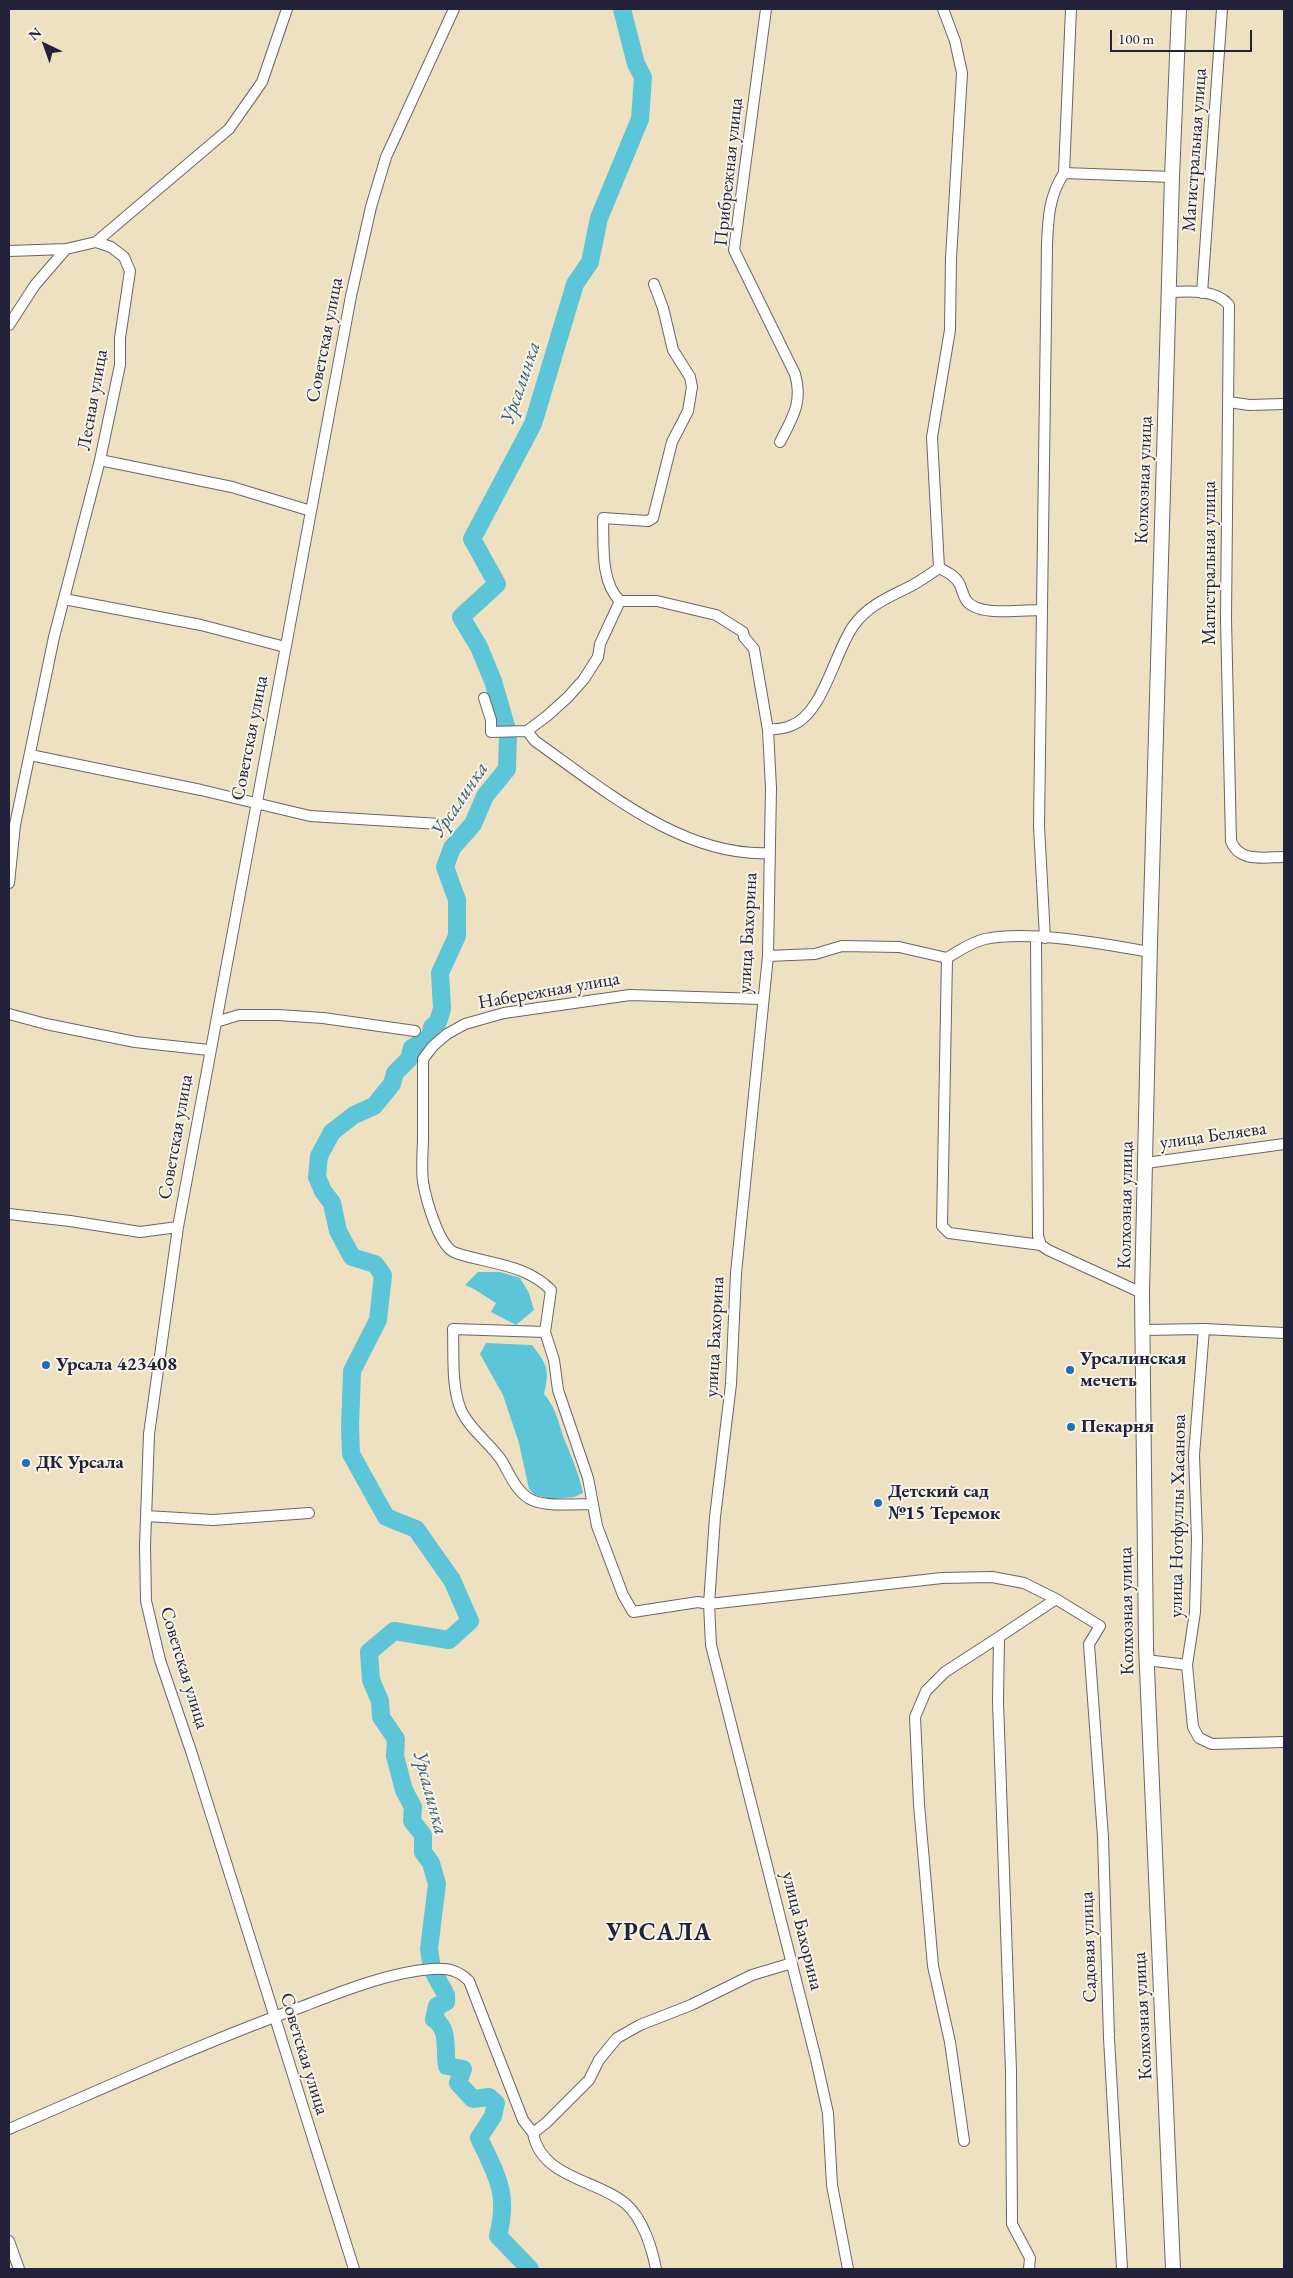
<!DOCTYPE html>
<meta charset="utf-8">
<style>
body{margin:0}
#map{position:relative;width:1293px;height:2278px;overflow:hidden;background:#eee1c2;font-family:"EB Garamond",serif}
canvas{display:block}
.frame{position:absolute;inset:0;border:10px solid #22223b;pointer-events:none}
.north{position:absolute;left:20px;top:20px;width:50px;height:50px;-webkit-text-stroke:4px #f7f3e8;paint-order:stroke;rotate:318deg;font-size:14px;font-weight:700;line-height:20px;text-align:center;color:#22223b}
.north::after{content:'';display:block;margin:auto;width:18px;height:22px;background:#22223b;clip-path:polygon(50% 0,100% 100%,50% 72%,0 100%)}
.scale{position:absolute;left:1110px;top:30px;width:142px;height:22px;box-sizing:border-box;border:2px solid #22223b;border-top:0;padding-left:6px;font-size:15px;line-height:18px;white-space:nowrap;color:#22223b;-webkit-text-stroke:4px #f7f3e8;paint-order:stroke}
</style>
<div id="map">
<canvas width="1293" height="2278"></canvas>
<div class="frame"></div>
<div class="north">N</div>
<div class="scale">100 m</div>
</div>
<script>
const ctx = document.querySelector('canvas').getContext('2d');
ctx.lineJoin = 'round';
function fillPath(path, color) {
  ctx.fillStyle = color;
  ctx.fill(path, 'evenodd');
}
function trace(path, color, width, dash) {
  ctx.strokeStyle = color;
  ctx.lineWidth = width;
  ctx.lineCap = dash ? 'butt' : 'round';
  ctx.setLineDash(dash || []);
  ctx.stroke(path);
}
function write(font, color, halo, rows, align = 'center') {
  ctx.font = font + ' "EB Garamond",serif';
  ctx.lineWidth = 4;
  ctx.setLineDash([]);
  ctx.textBaseline = 'middle';
  ctx.strokeStyle = halo;
  ctx.fillStyle = color;
  for (const [text, x, y, turn = 0] of rows) {
    ctx.save();
    ctx.translate(x, y);
    ctx.rotate((+turn || 0) * Math.PI / 180);
    ctx.textAlign = isNaN(turn) ? turn : align;
    if (halo) ctx.strokeText(text, 0, 0);
    ctx.fillText(text, 0, 0);
    ctx.restore();
  }
}
fillPath(new Path2D(`
 M478,1272H500L520,1278L529,1293L534,1310L516,1325L491,1312L496,1303L474,1289L465,1285Z
 M486,1343L532,1345C547,1364 550,1370 544,1394C557,1409 558,1423 565,1441C572,1458 579,1474 583,1493L574,1497L553,1499L535,1495L529,1489L519,1443L503,1395L480,1354Z`), '#5cc5d8');
trace(new Path2D(`
 M530,2269L498,2236C509,2193 497,2176 479,2138L493,2116L496,2103L489,2097L473,2099L458,2083L463,2069L447,2066C444,2050 450,2029 434,2019L437,2006L446,2002V1995L432,1969L429,1949L437,1884L431,1863L423,1852V1835L412,1821L413,1807L404,1790L395,1756L396,1739L381,1717L380,1701L371,1680L369,1652L394,1631L449,1640L470,1621L452,1580L416,1529L386,1517L351,1454L350,1427L352,1371L378,1320L383,1275L375,1264L352,1257L338,1231L332,1203L323,1191L317,1177L319,1156L332,1132L354,1115L374,1106L392,1084L395,1073L409,1059L412,1048L430,1037L432,1027L438,1022L442,1009L440,973L457,936V900L445,867L452,848L473,824L485,796L507,769L508,733L493,681L479,647L461,617L497,584L472,539L533,424L575,284L590,262L599,218L640,119L643,77L636,64L622,9`), '#5cc5d8', 18);
const minor = new Path2D(`
 M766,9L734,250L795,374C803,402 793,417 780,442
 M1064,173L1172,177
 M9,251L66,249L96,242
 M1169,292C1188,291 1216,289 1229,305L1226,619L1231,841C1239,863 1265,857 1284,857
 M1202,293L1222,9
 M9,325L35,285L66,249
 M1229,402L1249,405L1284,404
 M100,460L232,487L311,511
 M939,568C947,572 956,576 960,585C962,590 963,595 966,600C977,617 1021,610 1041,610
 M64,599L201,625L285,647
 M620,601C600,582 604,544 603,518L648,521L653,518L672,442L688,411L692,387L690,377L673,350L663,308L654,284
 M484,698L491,720V732L527,731L547,716L568,697L584,679L598,657L600,644L620,601H657L716,615L743,632L744,637L754,649L768,730L771,788L768,956L736,1273L731,1384L715,1517L709,1604L698,1602L633,1612L623,1595L597,1526L588,1478L558,1390L554,1360L545,1332L551,1290C526,1264 489,1264 456,1253C439,1248 426,1199 423,1182C421,1167 423,1151 423,1136C423,1111 423,1085 423,1059L433,1046L447,1034L465,1024L504,1013L630,995L762,999
 M768,730C775,729 783,729 790,726C823,716 835,650 854,625C868,606 887,598 907,588C918,583 929,575 939,568L932,437L950,330L951,258L962,73L955,41L943,9
 M527,731L535,741C603,789 682,857 769,853
 M30,755L201,790L310,816L440,824
 M9,883L15,825L54,637L100,460L120,365V338L130,271L124,257L111,247L96,242L229,129L262,82L287,9
 M1036,938L1038,1236L1041,1245
 M1045,938L1039,826L1047,245C1048,218 1049,196 1064,173L1071,9
 M768,956L815,954L842,946L899,947L947,958C959,951 971,942 985,939C1031,930 1103,944 1150,952
 M947,958L942,1226L949,1233L1041,1245L1048,1250L1142,1293
 M9,1014L46,1024L135,1042L209,1050
 M216,1022L239,1015H278L323,1018L415,1031
 M1146,1163L1284,1144
 M9,1214L70,1221L140,1232L178,1227
 M1204,1329L1284,1333
 M1143,1330L1204,1329L1194,1455L1197,1539L1195,1612L1187,1665L1146,1660
 M545,1332L453,1329C454,1355 451,1386 461,1410C470,1430 490,1443 502,1461C510,1475 517,1493 532,1500C546,1507 577,1504 593,1504
 M146,1516L213,1520L309,1513
 M1187,1665L1193,1727L1199,1738L1212,1744L1284,1742
 M9,2129C107,2087 204,2042 304,2006C343,1991 390,1972 432,1969C448,1968 458,1970 469,1981L523,2120L533,2133L546,2123L589,2080L599,2060L617,2038L640,2025L691,2005L752,1975L792,1963
 M533,2133C541,2178 596,2179 626,2204C643,2219 652,2248 656,2269
 M964,2141L950,2042L933,1966L919,1804L915,1717L926,1691L945,1672L999,1637
 M9,2241L19,2269
 M354,2269L192,1754L160,1660L146,1601L145,1546L149,1434L178,1227L351,296L371,207L386,157L454,9
 M848,2269L832,2185L828,2113L816,2059L711,1645L709,1604L942,1578L992,1577L1024,1583L1056,1599
 M1029,2269L1030,2258L1012,2224L1011,2071L998,1702L999,1637L1056,1599L1100,1626L1089,1644L1103,1837L1109,2038L1122,2269`);
const major = new Path2D(`
 M1173,2269L1146,1646L1142,1293L1150,942L1172,177L1179,9`);
trace(minor, '#69656a', 12);
trace(major, '#69656a', 16);
trace(minor, '#fff', 10);
trace(major, '#fff', 14);
for (const [x, y, r, color] of [
 [46,1365,5,"#1f6fb2"],
 [1070,1370,5,"#1f6fb2"],
 [1071,1427,5,"#1f6fb2"],
 [26,1463,5,"#1f6fb2"],
 [878,1503,5,"#1f6fb2"]
]) {
  const dot = new Path2D();
  dot.arc(x, y, r, 0, 2 * Math.PI);
  ctx.fillStyle = color;
  ctx.fill(dot);
  trace(dot, '#f7f3e8', 2);
}
write('19px', '#22223b', '#f7f3e8', [
 ["Магистральная улица",1195,150,-86],
 ["Прибрежная улица",729,172,-84],
 ["Советская улица",325,340,-79],
 ["Лесная улица",93,400,-80],
 ["Колхозная улица",1144,480,-88],
 ["Магистральная улица",1210,563,-90],
 ["Советская улица",250,738,-79],
 ["улица Бахорина",748,933,-87],
 ["Набережная улица",549,991,-10],
 ["улица Беляева",1213,1136,-8],
 ["Советская улица",176,1137,-80],
 ["Колхозная улица",1126,1205,-89],
 ["улица Бахорина",715,1337,-87],
 ["улица Нотфуллы Хасанова",1178,1516,-89],
 ["Колхозная улица",1127,1611,-91],
 ["Советская улица",184,1668,73],
 ["улица Бахорина",802,1931,76],
 ["Садовая улица",1089,1947,-92],
 ["Колхозная улица",1143,2016,-93],
 ["Советская улица",304,2054,73]
]);
write('bold 19px', '#22223b', '#f7f3e8', [
 ["Урсалинская",1080,1359],
 ["мечеть",1080,1381],
 ["Урсала 423408",56,1365],
 ["Пекарня",1081,1427],
 ["ДК Урсала",36,1463],
 ["Детский сад",888,1492],
 ["№15 Теремок",888,1514]
], 'left');
write('italic 20px', '#365b72', '#f7f3e8', [
 ["Урсалинка",521,383,-71],
 ["Урсалинка",460,800,-56],
 ["Урсалинка",430,1793,75]
]);
ctx.letterSpacing = '1px';
write('bold 24px', '#22223b', '#f7f3e8', [
 ["УРСАЛА",659,1933]
]);
ctx.letterSpacing = '0px';
</script>
